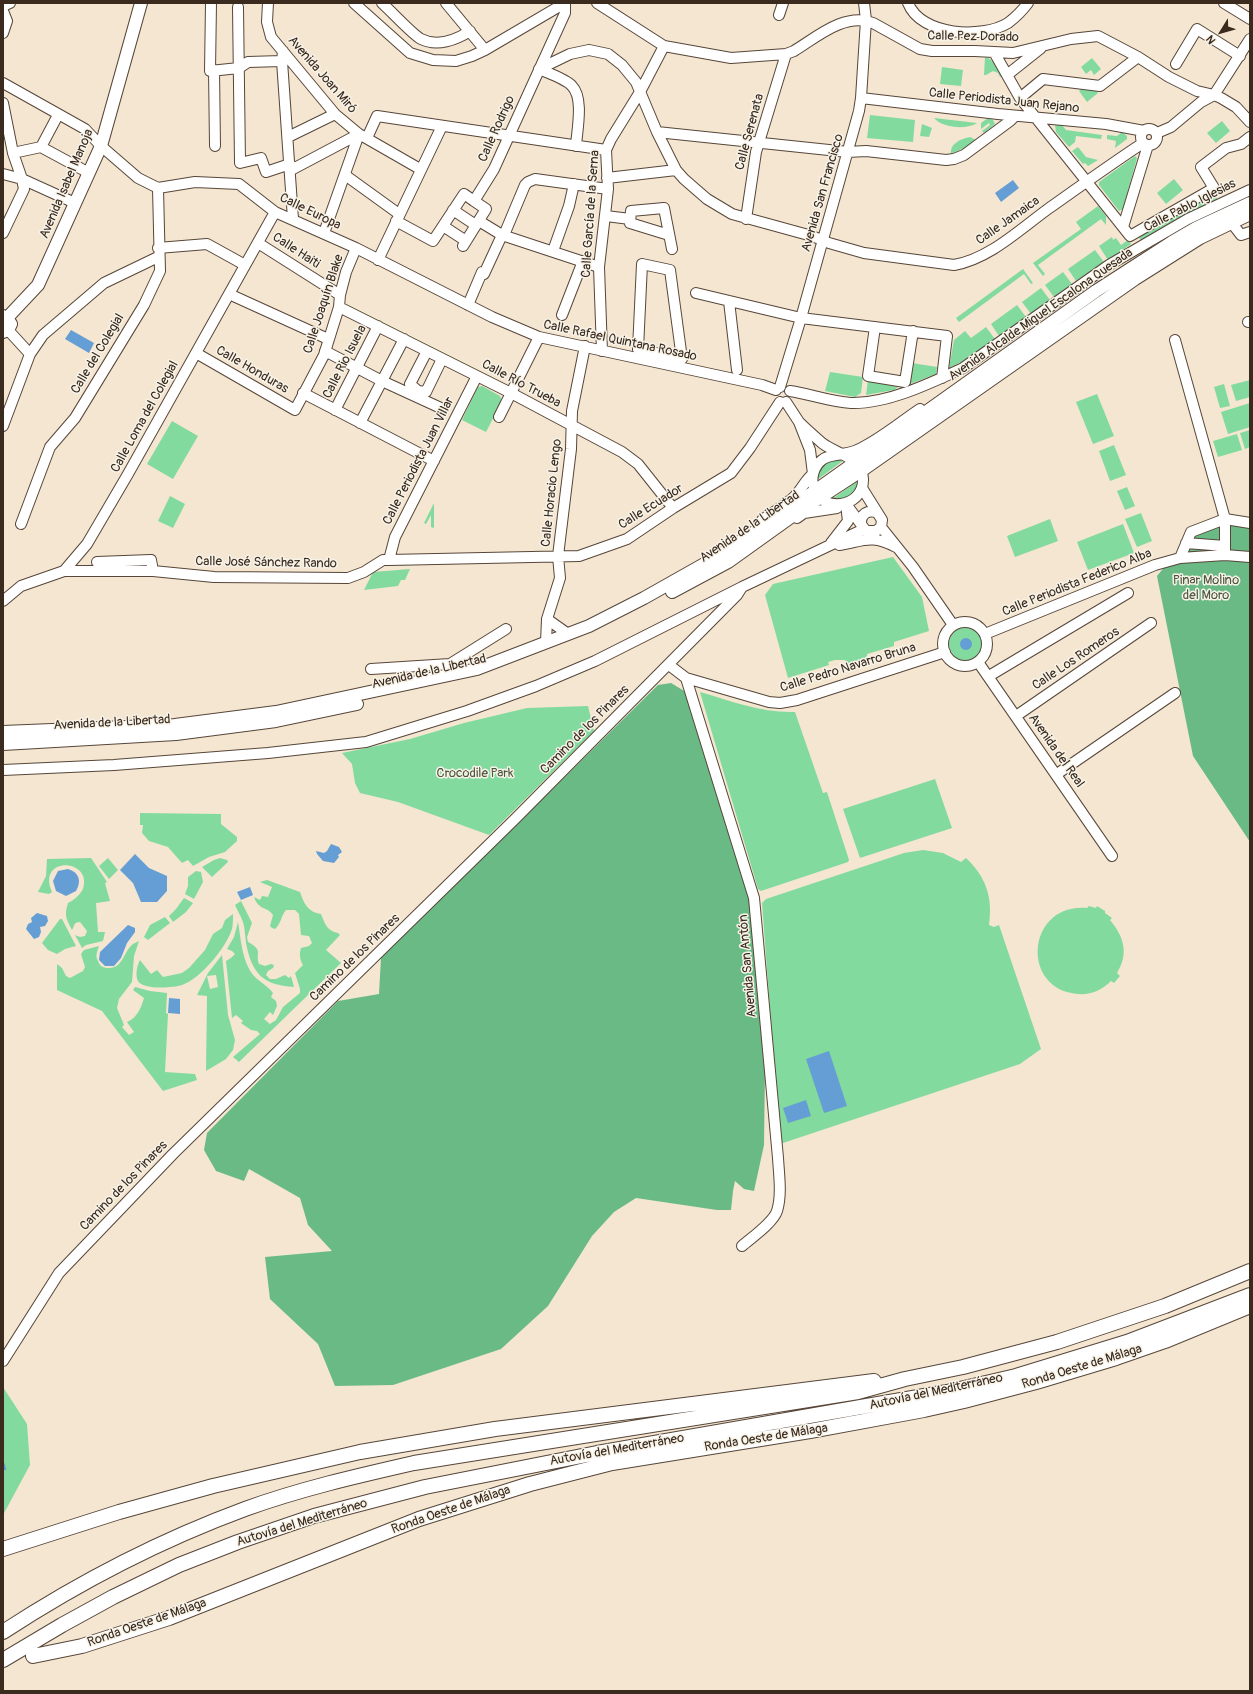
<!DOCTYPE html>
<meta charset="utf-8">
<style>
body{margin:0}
#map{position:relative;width:1253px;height:1694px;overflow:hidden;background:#f4e6d1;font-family:Pangolin,sans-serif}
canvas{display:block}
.frame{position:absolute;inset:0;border:4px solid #3b2a1e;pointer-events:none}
.north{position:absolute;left:1201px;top:12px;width:40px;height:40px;-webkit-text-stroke:3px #f7f3e8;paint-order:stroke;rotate:233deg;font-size:11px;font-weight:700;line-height:16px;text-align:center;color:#3b2a1e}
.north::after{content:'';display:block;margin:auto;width:14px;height:18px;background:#3b2a1e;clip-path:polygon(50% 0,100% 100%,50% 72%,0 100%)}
</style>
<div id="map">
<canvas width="1253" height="1694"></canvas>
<div class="frame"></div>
<div class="north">N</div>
</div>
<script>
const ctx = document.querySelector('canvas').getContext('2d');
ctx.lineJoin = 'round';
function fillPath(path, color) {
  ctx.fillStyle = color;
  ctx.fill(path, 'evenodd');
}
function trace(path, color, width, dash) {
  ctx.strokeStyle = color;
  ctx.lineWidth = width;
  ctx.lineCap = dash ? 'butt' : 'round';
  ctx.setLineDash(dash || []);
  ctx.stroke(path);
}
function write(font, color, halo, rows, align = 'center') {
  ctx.font = font + ' Pangolin,sans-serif';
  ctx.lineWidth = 3;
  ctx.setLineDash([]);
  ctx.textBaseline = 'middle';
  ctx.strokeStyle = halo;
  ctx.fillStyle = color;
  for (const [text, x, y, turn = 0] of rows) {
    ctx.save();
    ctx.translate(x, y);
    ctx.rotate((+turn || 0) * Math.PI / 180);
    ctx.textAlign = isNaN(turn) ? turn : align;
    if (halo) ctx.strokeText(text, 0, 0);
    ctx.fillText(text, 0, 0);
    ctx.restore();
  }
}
fillPath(new Path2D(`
 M985,57C994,59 997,69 1002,77H1000L998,73L993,71L986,75H984Z
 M1092,58L1101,69L1094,75L1091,70L1086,74L1081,67Z
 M942,67L963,70L961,86L940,84Z
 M1086,85L1092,86L1098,93L1087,102L1079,91Z
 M870,115L915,120L913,142L867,138Z
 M934,118L977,123C967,130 942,128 934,118Z
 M988,118L993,120L995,124L984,133L982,131L990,125L989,123L981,129V123Z
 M1222,121L1230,131L1216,143L1207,133Z
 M922,124L932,128L929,137L920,136Z
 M1058,124L1062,125L1066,130L1102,135L1101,139L1076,136L1075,142L1069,147L1056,132L1055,125Z
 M1122,132L1127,136V139L1115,148L1116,141L1107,139V135L1117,136Z
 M970,137L976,140L962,149L951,154C950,143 961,139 970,137Z
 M1078,147L1086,157L1098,160L1088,166L1085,163L1083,164L1072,151Z
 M1135,156L1137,158L1123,209L1119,211L1099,185V182Z
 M1174,179L1183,190L1166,204L1157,193Z
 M1214,192L1218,200L1142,243L1138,235Z
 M1098,206L1106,216V225L1101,219L1038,265L1045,274L1043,276L1033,263L1081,229L1076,222Z
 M1112,237L1113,240L1116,238L1121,245L1128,240L1131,244L1108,260L1099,246Z
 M1095,250L1104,262L1076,281L1068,269Z
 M1023,269L1033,283L1031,284L1024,274L959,322L956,318Z
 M1063,272L1072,284L1054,297L1045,285Z
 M1041,288L1050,300L1031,314L1022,302Z
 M1017,305L1026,317L999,336L991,324Z
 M986,327L995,339L961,362L949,368L954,340L965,331L971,338Z
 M912,363L937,367L936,374L910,384Z
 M830,372L863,377L861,393L855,397L825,391Z
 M868,380L898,387L894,390L866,395Z
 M1250,380V397L1236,401L1231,385Z
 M1224,384L1230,406L1220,408L1214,387Z
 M482,386L500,396L502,401L486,432L462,420L478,387Z
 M1097,394L1114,436L1093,444L1076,402Z
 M1250,403V427L1228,434L1221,412Z
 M172,421L198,436L173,479L147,464Z
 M1250,430V447L1245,449L1240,433Z
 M1237,434L1242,450L1218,457L1213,441Z
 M1114,445L1126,475L1110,481L1099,451Z
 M843,459L844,460L817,480C816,462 828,460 843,459Z
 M858,481V488L847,500L832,499Z
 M1127,487L1135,506L1125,510L1117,491Z
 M170,496L185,504L173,528L158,521Z
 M434,503V528L431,527V515L426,524L424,523Z
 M1141,513L1152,541L1137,547L1125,519Z
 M1050,519L1058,541L1015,557L1007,536Z
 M1123,524L1134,553L1088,570L1077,542Z
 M893,557L922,597L929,631L894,642V646L867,654V657L847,664L845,660H835L828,662L829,665L788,678L765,595L773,584Z
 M410,569L405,580H401L398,586L364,590L373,572Z
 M949 644a17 17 0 1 1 34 0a17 17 0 1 1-34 0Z
 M700,692C731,701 762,713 795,712L823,793L827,792L849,860L848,862L761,891L758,889Z
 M588,706L594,731L489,835L398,802L360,793L355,783L352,764L342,753L410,739L464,723L527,708Z
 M935,779L952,828L860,858L843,809Z
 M140,813L221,814V824L237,837V841L225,852L209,857L193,866L188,860L182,863L168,847L149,841L142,833L143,825H140Z
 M923,850L943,853L961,862L966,858C986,877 993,897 989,925L994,927L999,925L1041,1049L1020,1064L780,1144L762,903L766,899L904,853Z
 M91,858L107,882L105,883L110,901L96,903L98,932H105L103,941L86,945L82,948L75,935L80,937L85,936L87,931L80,922C73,922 75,926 72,930C66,918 64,916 68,903C73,901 80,895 83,889C93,858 36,856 52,892L49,894L38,892L46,876L47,859Z
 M108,858L118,870L109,879L99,866Z
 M220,858L227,860L228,862L212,877L202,867L214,860Z
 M196,871L201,872L203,882L194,899L185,894L188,886V877Z
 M267,880L300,892C304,904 308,912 321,914C325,924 327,931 338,933L340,935L326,950L341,963L239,1062L233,1057L260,1034L257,1031L251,1030L241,1023L243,1021L236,1015L232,1018L226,961L231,958L235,954L232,951L227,949L234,937L238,922C241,939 242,962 254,976C260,982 268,986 273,993L271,997L276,1001L277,1006L273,1015L270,1012L264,1019L270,1024L276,1020L283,1007L300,993V989L295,973L303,965C300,961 299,953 301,948L309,946L312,943L309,936L301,935L299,914L295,910H286C281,916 281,924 275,929L272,928L270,926L273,915C267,906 259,911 254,897L260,900L262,896L268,897L272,887L260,882Z
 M184,898L193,903L186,912L173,922L169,916L176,909Z
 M241,901L252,923L247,937L248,942C264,951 255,952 259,964L265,966L271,964L274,965L273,968L268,971L266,975L270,979H276L285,975L289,978L291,976L294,987C263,985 252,974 246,943C245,936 245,928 243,922C241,916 237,910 235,905Z
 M1089,906L1096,908L1097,906L1105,911V913L1112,918L1110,920C1124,937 1129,953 1117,973L1120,976L1114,983L1111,981C1102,990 1091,995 1078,994C1020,990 1026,903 1087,908Z
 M233,914C233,919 233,925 232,929C226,948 200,979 182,985C173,988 143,990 138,981C135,976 137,965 140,960L151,974L157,970L163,977L182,973L189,968L205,950L213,934L222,928L225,920Z
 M165,917L170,923L148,940L144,937L150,925Z
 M60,919H62L76,946L65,949L57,954L48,950L42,943Z
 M139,941L134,956L132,982L119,999L117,1008L124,1025L122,1027L129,1035L134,1032L127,1022C137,1018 141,1008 144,998L133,990L135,987L150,991L167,993L166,1013L168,1014L165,1072L195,1074L197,1080L163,1091L102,1011L57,990V964L62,968L66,976L70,978L83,971L85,967L81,954L84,950L99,946C97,952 95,956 98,961C100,966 103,968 108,968C123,969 123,952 133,944C135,943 137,942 139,941Z
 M222,955L228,1015L235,1040L233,1050L226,1059L206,1071L207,996L197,995L208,973ZM216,975L218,987L210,989L207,976Z
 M3,1387L27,1424L30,1465L3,1515Z`), '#83da9f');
fillPath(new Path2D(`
 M1218,515L1250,519V842L1193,756L1157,576L1193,532Z
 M671,683L686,692L751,896L765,1069L764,1145L754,1191L744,1189L735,1181L733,1191L731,1210H717L636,1198L614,1212L592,1236L548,1306L501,1349L393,1385L335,1386L318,1344L270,1299L265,1257L332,1251L308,1225L300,1198L249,1169L244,1181L216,1171L204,1150L207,1133L338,1001L379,994L381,958L658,685Z`), '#6aba86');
fillPath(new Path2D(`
 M1013,180L1019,188L1001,202L995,193Z
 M71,330L94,343L89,353L65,339Z
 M960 644a6 6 0 1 1 12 0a6 6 0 1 1-12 0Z
 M331,844L339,847L342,852L338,855L339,857L334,863L323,861L317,854L316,851L324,853L327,851Z
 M135,854L149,868L167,876V891L157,902H141L133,883L120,870Z
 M68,869C79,872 82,881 76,891L66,896L56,891L53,881L58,871Z
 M250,887L253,895L241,900L237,892Z
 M37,913L47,916L48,921L45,926L40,927L41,932L39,937L34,939L26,929L28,924L32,922L31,918Z
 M128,925L135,928V932L127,943L121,958L114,966H105L99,960L100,952Z
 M169,998L180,999V1014L168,1013Z
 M829,1051L847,1106L824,1113L806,1059Z
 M806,1100L811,1116L788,1123L783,1108Z`), '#659ed4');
trace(new Path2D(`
 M3,1463L5,1469`), '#659ed4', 2.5);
const minor = new Path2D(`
 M211,3L210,71L239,68L248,62L282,61
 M268,3L267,22L271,37L335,114L359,134L420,169
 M354,3L410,53L433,60L456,61L472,56L485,50L565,3
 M382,3C391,11 413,35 421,39C437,47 456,40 470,31
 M446,3L485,50
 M597,3L664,46L731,58L786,54L794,51C817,37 845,12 873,23L920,49L932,51H975L1013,53L1071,39L1098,36L1138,57L1169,77L1197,91L1214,95L1221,98L1236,107L1250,122
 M908,3C921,36 982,39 1008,23C1016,17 1022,11 1028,3
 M1224,3L1250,19
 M3,6L10,3
 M238,7L240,163L261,158L266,172L290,164
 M3,11L7,21L3,33
 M779,15L783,3
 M283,51L282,61L293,219
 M994,52L1020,98L1130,236L1214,188L1201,167L1226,148L1241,144L1250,137
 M1176,64L1197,29L1240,56
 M539,69L570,54L589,50L608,54L622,65L636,82L657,132L676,170L684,179L707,199L732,214L812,236L829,243L864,253L954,265C989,259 1019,230 1048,209C1079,187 1111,164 1143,143
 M539,69C548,73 566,79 572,86C584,98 577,130 576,146
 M214,70L215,146
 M1007,75L1041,48
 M3,83L85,129L101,146L138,178L158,188L195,182L239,184L275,212L356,248L492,317L539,337L762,385L776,390
 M861,98L998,114L1106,124L1144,131
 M1020,98L1043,79L1100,86L1138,57
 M3,103L13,153L22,179L24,189L3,233
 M1141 137a8 8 0 1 1 16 0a8 8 0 1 1-16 0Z
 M657,132L848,152L866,151L946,160L954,159L964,155L1010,121L1015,116
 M1157,133L1171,127L1201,102L1214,95L1250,39
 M288,137L335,114
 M367,138L377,116L606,150
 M41,147L58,115
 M13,153L41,147L89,173
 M291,170L359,134
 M3,174L22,179L75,203
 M345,175L399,214
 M607,178L676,170
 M453,210L474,224
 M606,216L630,219
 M746,219L756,152L786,54
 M396,221L433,241L464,194L474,201L494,169L565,13V3
 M479,221L502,235L599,267
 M1231,222L1241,235L1250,232
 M443,226L463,239
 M1123,227L1148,145
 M324,233L359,134
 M504,235L525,185L528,182L535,179L608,189
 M669,235L630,223L631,211L664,208L672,249
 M258,243L340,295
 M463,246L486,209L474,201
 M158,248L207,244L245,265
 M553,251L569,206L574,184
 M378,260L442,126
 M642,264L670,270L682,359L638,349Z
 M484,274L502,235
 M696,293L801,318L947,336L942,378
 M229,294L328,339
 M729,301L737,370
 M468,305L482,272
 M339,307L511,393L622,452L638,464L673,508
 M562,315L583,261
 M1248,322H1250
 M875,327L868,376L905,382L913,331
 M8,330L30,354
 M1175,340L1225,519V555
 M325,351L382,381L443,409
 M427,351L410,384L418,391L426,392L442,359
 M602,351L599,267L608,189L606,150L611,139L640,92L664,46
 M196,353L295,410L324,355L339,307L340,295L346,272L356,248
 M780,387L801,318L859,111L861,98L866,20L864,3
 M790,391C810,394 831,402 851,403C887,404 931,383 963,368L1109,265L1188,219L1250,190
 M303,393L434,461
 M786,402L799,422L810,450L813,474
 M335,410L378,326
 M499,417L539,337
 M799,422C806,429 814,436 822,443C836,454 862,457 863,479C864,509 818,514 813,484C811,476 815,465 822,460C828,455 834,456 842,454C849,453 859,450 865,446C884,436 902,421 920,409
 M360,423L404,339
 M3,426L30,354L43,335L104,283L158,257
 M846,504L866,531H876L881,527L882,520L862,488
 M797,518L804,513L837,508
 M762,520C772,513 784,506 793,498C802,490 804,481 813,474
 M861,523C861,514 867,510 876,512
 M21,524L50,447L75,418L144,305L160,271L158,188
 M881,527L913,567L953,625
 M831,543L848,521L846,505
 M1186,543L1225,546
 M839,545C864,541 871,534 896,547
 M1180,558L1191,532L1225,519L1250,523
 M389,560L395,537L477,376
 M64,571H153L151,560L97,562
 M153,571L214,577L348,578L364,572L383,560H389L579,556L627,539L673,508L731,473L750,448L780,402
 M3,601L21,586L64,571L87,544L128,474L275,212
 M547,619L568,634
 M943 644a22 22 0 1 1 44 0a22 22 0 1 1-44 0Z
 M985,634L1155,565L1180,558L1225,555L1250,557
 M546,643L547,619L560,578L558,556L571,449L572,411L585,346
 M978,662L1112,856
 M669,665L686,678L769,702L780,703L797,700L945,652
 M371,669L450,664L506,629
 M989,676L1128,593
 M686,678L754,898L778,1158C779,1175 782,1195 777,1211C773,1223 751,1238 742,1246
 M1016,716L1151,623
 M3,770L114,765L268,753L366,742L467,711L536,686L595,661L742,587L864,529
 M1057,774L1175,693
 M3,1361L59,1273L173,1154L516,818L737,595L742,587`);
const major = new Path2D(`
 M3,316L7,318L11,324L8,330L3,332
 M7,318L38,285L101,146L141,3
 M672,592L728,562L795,514L861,471L1135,279L1200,238L1250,214
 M3,732L175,725L276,712L477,669L589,626L644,598L722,554L815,491L1096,291L1172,242L1196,228L1250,203
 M3,744L176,734L276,721L357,704`);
const highway = new Path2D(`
 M3,1549L119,1512L213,1486L360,1452L495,1429L874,1381
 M3,1632C78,1583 161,1540 245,1509C300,1489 357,1476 414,1463L858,1392L905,1379L963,1367L1057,1342L1165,1306L1250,1271
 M33,1656L82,1646L169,1618L419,1519L530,1484L612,1463L810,1431L924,1410L964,1401L1036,1382L1116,1358L1165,1341L1250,1306
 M3,1660L62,1625L113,1597L179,1565L238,1542L314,1516L425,1487L597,1453L947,1392L1016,1376L1127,1342L1250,1295`);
trace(minor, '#574639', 12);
trace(major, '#574639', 14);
trace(highway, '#574639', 16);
trace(minor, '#fff', 10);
trace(major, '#fff', 12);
trace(highway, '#fff', 14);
write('13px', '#3b2a1e', '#f7f3e8', [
 ["Calle Pez Dorado",973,37,1],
 ["Avenida Joan Miró",322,75,49],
 ["Calle Periodista Juan Rejano",1004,101,6],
 ["Calle Rodrigo",497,129,-66],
 ["Calle Serenata",750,132,-75],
 ["Avenida Isabel Manoja",67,184,-67],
 ["Avenida San Francisco",823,193,-74],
 ["Calle Pablo Iglesias",1190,206,-27],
 ["Calle Europa",310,212,26],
 ["Calle García de la Serna",591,214,-86],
 ["Calle Jamaica",1008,221,-35],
 ["Calle Haiti",296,251,33],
 ["Calle Joaquín Blake",324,304,-72],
 ["Avenida Alcalde Miguel Escalona Quesada",1041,315,-35],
 ["Calle Rafael Quintana Rosado",620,341,12],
 ["Calle del Colegial",98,354,-59],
 ["Calle Rio Isuela",345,362,-63],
 ["Calle Honduras",252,370,30],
 ["Calle Río Trueba",521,384,28],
 ["Calle Loma del Colegial",145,417,-61],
 ["Calle Periodista Juan Villar",419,461,-63],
 ["Calle Horacio Lengo",552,493,-84],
 ["Calle Ecuador",651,507,-32],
 ["Avenida de la Libertad",750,527,-34],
 ["Calle José Sánchez Rando",266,563,1],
 ["Calle Periodista Federico Alba",1077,583,-22],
 ["Calle Los Romeros",1076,659,-34],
 ["Calle Pedro Navarro Bruna",848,668,-17],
 ["Avenida de la Libertad",429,672,-13],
 ["Avenida de la Libertad",112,723,-3],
 ["Camino de los Pinares",585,730,-45],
 ["Avenida del Real",1056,751,55],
 ["Camino de los Pinares",355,958,-44],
 ["Avenida San Antón",748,966,-95],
 ["Camino de los Pinares",124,1186,-46],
 ["Ronda Oeste de Málaga",1082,1367,-17],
 ["Autovía del Mediterráneo",936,1392,-12],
 ["Ronda Oeste de Málaga",766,1438,-9],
 ["Autovía del Mediterráneo",617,1450,-10],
 ["Ronda Oeste de Málaga",451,1510,-19],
 ["Autovía del Mediterráneo",302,1523,-17],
 ["Ronda Oeste de Málaga",147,1623,-19]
]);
write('13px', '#4d563e', '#f7f3e8', [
 ["Pinar Molino",1206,581],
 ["del Moro",1206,596],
 ["Crocodile Park",475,774]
]);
</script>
